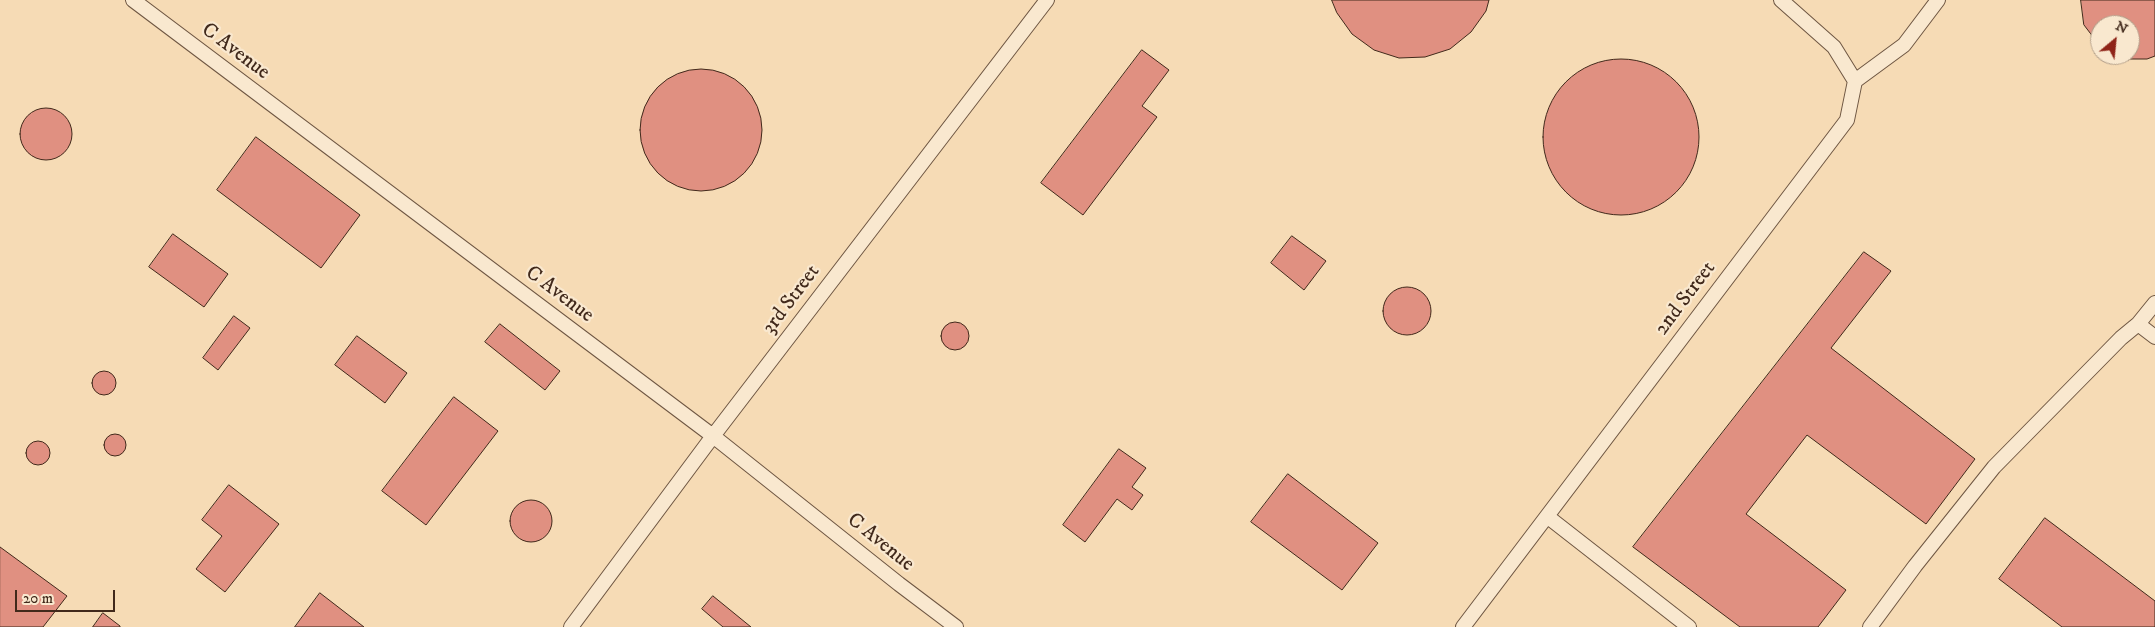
<!DOCTYPE html>
<style>
body{margin:0}
#map{position:relative;width:2155px;height:627px;overflow:hidden;background:#f6dbb5;font-family:"IM FELL DW Pica",serif}
canvas{display:block}
.north{position:absolute;left:2090px;top:15px;width:50px;height:50px;box-sizing:border-box;background:#f9e8cf;border:1px solid #af9c87;border-radius:50%;rotate:28deg;font-size:14px;font-weight:700;line-height:20px;text-align:center;color:#41291b}
.north::after{content:'';display:block;margin:auto;width:18px;height:22px;background:#8f2418;clip-path:polygon(50% 0,100% 100%,50% 72%,0 100%)}
.scale{position:absolute;left:15px;top:590px;width:100px;height:22px;box-sizing:border-box;border:2px solid #41291b;border-top:0;padding-left:6px;font-size:15px;line-height:18px;white-space:nowrap;color:#41291b;-webkit-text-stroke:4px #f9e8cf;paint-order:stroke}
</style>
<div id="map">
<canvas width="2155" height="627"></canvas>
<div class="north">N</div>
<div class="scale">20 m</div>
</div>
<script>
const ctx = document.querySelector('canvas').getContext('2d');
ctx.lineJoin = 'round';
function fillPath(path, color) {
  ctx.fillStyle = color;
  ctx.fill(path, 'evenodd');
}
function trace(path, color, width, dash) {
  ctx.strokeStyle = color;
  ctx.lineWidth = width;
  ctx.lineCap = dash ? 'butt' : 'round';
  ctx.setLineDash(dash || []);
  ctx.stroke(path);
}
function write(font, color, halo, rows, align = 'center') {
  ctx.font = font + ' "IM FELL DW Pica",serif';
  ctx.lineWidth = 4.5;
  ctx.setLineDash([]);
  ctx.textBaseline = 'middle';
  ctx.strokeStyle = halo;
  ctx.fillStyle = color;
  for (const [text, x, y, turn = 0] of rows) {
    ctx.save();
    ctx.translate(x, y);
    ctx.rotate((+turn || 0) * Math.PI / 180);
    ctx.textAlign = isNaN(turn) ? turn : align;
    if (halo) ctx.strokeText(text, 0, 0);
    ctx.fillText(text, 0, 0);
    ctx.restore();
  }
}
const building = new Path2D(`
 M1332,0H1489L1486,11L1471,32L1450,49L1425,57L1399,58L1374,50L1352,34L1337,13Z
 M2081,0H2155V56L2147,59H2128L2115,55H2130V25H2100V46L2084,25Z
 M1142,50L1169,70L1142,106L1157,117L1083,215L1041,183Z
 M1543 137a78 78 0 1 1 156 0a78 78 0 1 1-156 0Z
 M640 130a61 61 0 1 1 122 0a61 61 0 1 1-122 0Z
 M20 134a26 26 0 1 1 52 0a26 26 0 1 1-52 0Z
 M256,137L360,215L321,268L217,190Z
 M173,234L228,274L204,307L149,267Z
 M1292,236L1326,261L1304,290L1271,263Z
 M1864,252L1891,271L1831,348L1975,459L1926,524L1807,435L1746,514L1846,590L1818,627H1740L1633,547Z
 M1383 311a24 24 0 1 1 48 0a24 24 0 1 1-48 0Z
 M234,316L250,328L218,370L203,358Z
 M941 336a14 14 0 1 1 28 0a14 14 0 1 1-28 0Z
 M500,324L560,371L545,390L485,342Z
 M357,336L407,373L385,403L335,365Z
 M92 383a12 12 0 1 1 24 0a12 12 0 1 1-24 0Z
 M454,397L498,431L426,525L382,491Z
 M104 445a11 11 0 1 1 22 0a11 11 0 1 1-22 0Z
 M26 453a12 12 0 1 1 24 0a12 12 0 1 1-24 0Z
 M1119,449L1146,468L1132,487L1143,495L1132,510L1117,499L1085,542L1063,525Z
 M1288,474L1378,543L1342,590L1251,522Z
 M229,485L279,524L225,592L196,569L222,536L202,520Z
 M510 521a21 21 0 1 1 42 0a21 21 0 1 1-42 0Z
 M2045,518L2155,601V627H2062L1999,579Z
 M0,547L67,596L43,627H0Z
 M320,593L364,627H295Z
 M713,596L751,627H723L702,609Z
 M103,613L120,626V627H93Z`);
fillPath(building, '#e09081');
trace(building, '#41291b', 1);
const lane = new Path2D(`
 M133,0L713,436L899,584L956,627
 M1781,0L1834,47L1855,81
 M2138,324L2155,337
 M1548,517L1689,627
 M571,627L713,436L1047,0
 M1463,627L1847,120L1855,81L1904,45L1938,0
 M1870,627L1915,566L1994,467L2121,338L2138,324L2155,303`);
trace(lane, '#6e5642', 16);
trace(lane, '#f9e8cf', 14);
write('21px', '#41291b', '#f9e8cf', [
 ["C Avenue",235,52,37],
 ["C Avenue",559,295,37],
 ["2nd Street",1686,299,-53],
 ["3rd Street",792,300,-53],
 ["C Avenue",880,543,39]
]);
</script>
